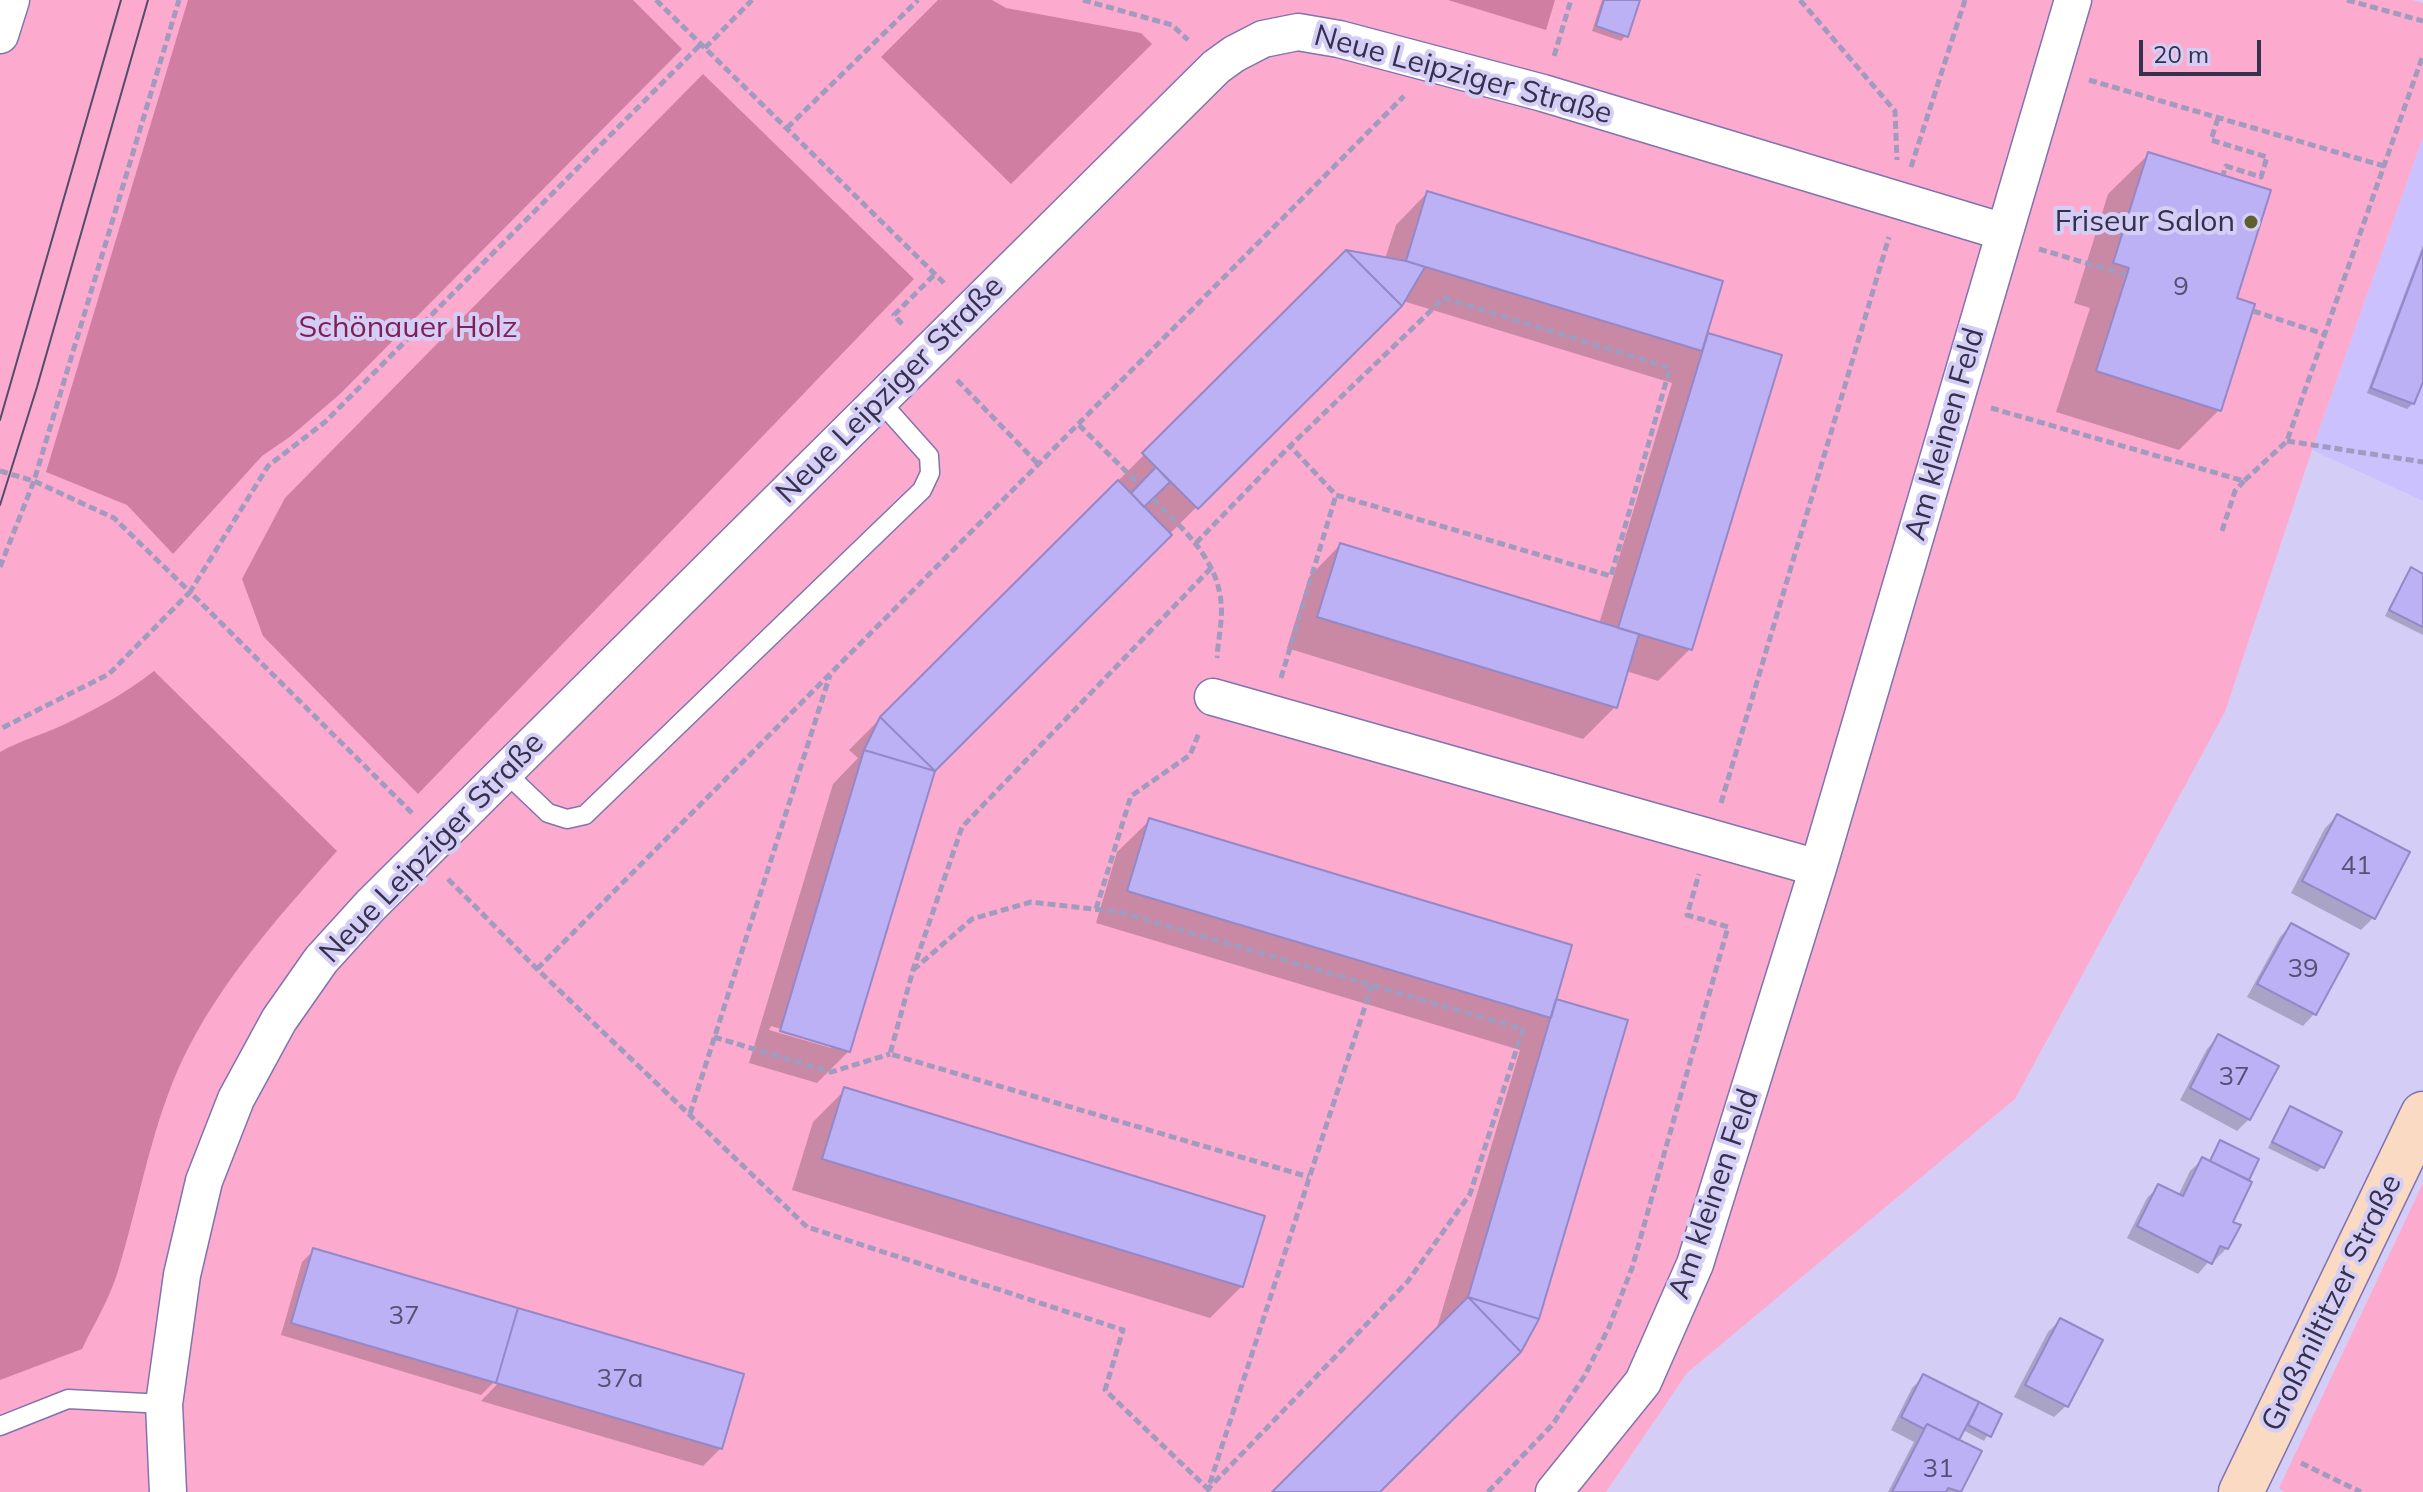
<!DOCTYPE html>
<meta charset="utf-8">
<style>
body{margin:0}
#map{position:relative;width:2423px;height:1492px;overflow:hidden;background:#d4cef7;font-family:Mulish,sans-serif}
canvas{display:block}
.scale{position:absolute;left:2139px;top:40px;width:122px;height:36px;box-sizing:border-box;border:4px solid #35304b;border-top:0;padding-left:10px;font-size:24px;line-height:28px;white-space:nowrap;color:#35304b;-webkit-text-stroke:6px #d4cef7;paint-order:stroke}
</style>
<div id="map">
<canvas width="2423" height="1492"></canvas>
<div class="scale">20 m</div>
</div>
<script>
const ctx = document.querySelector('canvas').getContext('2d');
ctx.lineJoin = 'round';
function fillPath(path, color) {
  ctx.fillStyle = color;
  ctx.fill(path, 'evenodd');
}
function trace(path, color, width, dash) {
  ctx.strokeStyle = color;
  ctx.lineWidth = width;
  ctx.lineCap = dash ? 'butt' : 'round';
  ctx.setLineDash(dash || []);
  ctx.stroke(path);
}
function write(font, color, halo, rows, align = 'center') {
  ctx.font = font + ' Mulish,sans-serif';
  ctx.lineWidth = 8;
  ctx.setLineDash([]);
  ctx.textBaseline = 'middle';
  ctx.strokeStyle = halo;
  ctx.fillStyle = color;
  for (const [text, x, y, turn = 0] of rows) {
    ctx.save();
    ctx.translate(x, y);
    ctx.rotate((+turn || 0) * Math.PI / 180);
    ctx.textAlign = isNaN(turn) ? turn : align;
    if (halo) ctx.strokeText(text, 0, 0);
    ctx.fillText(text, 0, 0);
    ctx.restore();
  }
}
fillPath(new Path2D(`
 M2423,137V501L2312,450Z`), '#cbc1fe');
fillPath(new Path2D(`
 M0,0H2413L2423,3V137L2312,450L2225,712L2015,1099L1687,1373L1606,1492H0Z
 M2423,1183V1492H2284L2279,1488Z`), '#fcabce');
fillPath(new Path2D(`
 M188,0H633L682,49L340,394L291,436L262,456L173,554L127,505L46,472Z
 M938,0H992L1006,8L1141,33L1152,44L1011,184L881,57Z
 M1448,0H1555L1546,30Z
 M703,74L914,279L418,794L263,636L242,579L285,498Z
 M154,671L337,851C274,922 208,994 172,1084C148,1145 137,1209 118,1271C110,1298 94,1324 82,1349L0,1380V752C21,740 42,735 63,725C95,710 126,693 154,671Z`), '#d17ea3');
fillPath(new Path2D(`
 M1602,0H1638L1626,35L1621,41L1592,31Z
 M2149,154L2234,299L2219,410L2179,450L2056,412L2090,308L2074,303L2108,194Z
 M1427,193L1705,335L1779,357L1690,649L1658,681L1626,671L1615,707L1583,739L1287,648L1309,577L1340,545L1599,624L1672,383L1403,301L933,770L849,1051L817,1083L749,1063L833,784L858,758L849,750L1347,252L1385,259L1396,225ZM771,1026L831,1044V1048L769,1030Z
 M2423,245V384L2420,383L2413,403L2407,409L2367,393Z
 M2411,570L2423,576V635L2385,616L2406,575Z
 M2337,816L2373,918L2361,930L2291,893L2325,828Z
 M1149,821L1554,1000L1625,1021L1377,1492H1275L1436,1331L1520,1050L1096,923L1117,852Z
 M2291,925L2346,954L2314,1014L2303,1026L2247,997L2280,937Z
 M2218,1037L2249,1119L2237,1131L2180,1100L2207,1049Z
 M845,1090L1242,1286L1210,1318L792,1190L813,1122Z
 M2291,1109L2322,1167L2317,1172L2268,1148L2285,1114Z
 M2221,1143L2256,1160L2245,1181L2230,1223L2227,1248L2215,1260L2212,1258L2198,1274L2127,1238L2147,1198L2159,1186L2178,1196L2190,1171L2202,1160L2208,1163Z
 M313,1251L721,1448L703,1466L481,1401L504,1377L502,1374L481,1395L281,1335L302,1262Z
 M2060,1320L2066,1406L2054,1417L2014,1397L2048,1332Z
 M1923,1377L2000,1415L1984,1441L1963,1430L1957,1441L1979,1452L1959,1492H1888L1914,1442L1891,1430L1912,1388Z`), '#0003');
const building = new Path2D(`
 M1604,0H1640L1628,37L1596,26Z
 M2148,152L2271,190L2237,298L2255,304L2221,411L2096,371L2129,268L2113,263Z
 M1427,191L1723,281L1702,351L1406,261Z
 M1346,250L1402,306L1198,509L1142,453Z
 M1346,250L1406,261L1425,267L1402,306Z
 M2423,250V382L2414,404L2371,388Z
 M1708,333L1782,355L1692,650L1618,628Z
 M1156,467L1170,482L1144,507L1131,493Z
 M1118,480L1172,535L935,771L880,717Z
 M1340,543L1639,634L1617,708L1317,617Z
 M2411,567L2423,574V627L2389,610Z
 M880,717L935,771L864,750Z
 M864,750L935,771L850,1052L780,1031Z
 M2337,814L2410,852L2375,919L2302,881Z
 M1149,818L1572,945L1551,1018L1127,891Z
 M2291,923L2349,954L2316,1015L2257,984Z
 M1556,999L1628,1020L1539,1319L1468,1297Z
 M2218,1034L2279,1066L2250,1120L2190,1088Z
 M844,1087L1265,1216L1243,1287L822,1159Z
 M2290,1106L2342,1132L2324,1168L2272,1142Z
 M2220,1140L2259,1159L2249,1180L2210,1161Z
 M2202,1157L2252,1182L2233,1222L2241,1225L2228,1249L2220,1246L2212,1264L2137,1226L2158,1184L2183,1196Z
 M313,1248L518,1308L496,1383L291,1323Z
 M1468,1297L1539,1319L1521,1352Z
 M1468,1297L1521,1352L1380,1492H1272Z
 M518,1308L744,1374L722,1449L496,1383Z
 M2060,1318L2103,1340L2068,1407L2025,1385Z
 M1923,1374L1979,1402L1959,1440L1927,1424L1924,1429L1901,1417Z
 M1979,1402L2002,1414L1991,1437L1968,1425Z
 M1927,1424L1982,1451L1961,1492L1948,1488L1946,1492H1892Z`);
fillPath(building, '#bcb1f4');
trace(building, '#9488c8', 2);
const lane = new Path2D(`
 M505,772L548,813L567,819L585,815L922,490L930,473L929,456L879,400
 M0,1426L68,1399L164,1404`);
const street = new Path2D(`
 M0,35L11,0
 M1213,697L1818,868
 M168,1492L164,1404L182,1275L204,1181L236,1099L279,1020L321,960L371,905L1216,67L1234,54L1263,39L1298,32L1339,39L1543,93L2004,232
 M1554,1492L1643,1382L1695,1264L1818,868L2073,0`);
const secondary = new Path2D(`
 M2241,1492L2423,1114`);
trace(lane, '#7f73b1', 21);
trace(street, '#7f73b1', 39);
trace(secondary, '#7f73b1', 47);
trace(new Path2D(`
 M656,0L944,283
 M1083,0L1172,25L1188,40
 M1800,0L1895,111L1897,160
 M2347,0L2423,21
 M705,48L752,0
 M1554,56L1571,0
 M2089,80L2384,166
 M2218,118L2211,140L2267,157L2261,177L2226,166L2223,175
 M787,128L918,0
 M1911,167L1965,0
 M2039,249L2126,275
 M2253,311L2324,334
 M902,324L894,315L935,274
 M957,380L1039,465
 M1991,408L2244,481L2287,441L2423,55
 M1079,425L1139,484
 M2287,441L2423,462
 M0,471L34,481L114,518L190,592L109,674L0,729
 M1153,499C1182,528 1217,558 1221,602C1223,619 1218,640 1217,658
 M2222,531L2235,491L2244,481
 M1196,543L1290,446L1444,298L1670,368L1611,576L1336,495L1290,446
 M0,567L34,481L179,0
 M1211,568L962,827L913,970L890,1054L1309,1177
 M1281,678L1336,495
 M1721,803L1889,237
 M412,813L190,592L268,466L325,422L701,44
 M448,879L537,969L807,1227L1123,1330L1105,1390L1208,1489L1372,985
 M1096,909L1131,796L1190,755L1199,733
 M537,969L1404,96
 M913,970L972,919L1031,902L1119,912L1523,1029L1470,1194L1408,1281L1208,1489L1210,1492
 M714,1037L831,1072L890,1054
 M690,1114L830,675
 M2301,1463L2361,1492
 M1488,1492L1553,1424L1585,1375L1609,1327L1632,1268L1728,927L1687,915L1699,874`), '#a09bbf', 5, [8, 4]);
trace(lane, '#fff', 18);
trace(street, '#fff', 36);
trace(secondary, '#fadac2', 44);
trace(new Path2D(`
 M0,420L121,0
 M0,505L37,387L148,0`), '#524d6b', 2);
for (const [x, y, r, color] of [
 [2251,222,8,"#5e612f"]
]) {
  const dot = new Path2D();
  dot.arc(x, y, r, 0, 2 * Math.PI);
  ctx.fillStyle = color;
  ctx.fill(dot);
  trace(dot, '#d4cef7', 3);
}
write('26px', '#575075', null, [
 ["9",2181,287],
 ["41",2356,866],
 ["39",2303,969],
 ["37",2234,1077],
 ["37",404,1316],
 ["37a",620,1379],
 ["31",1938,1469]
]);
write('30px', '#35304b', '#d4cef7', [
 ["Neue Leipziger Straße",1463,75,15],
 ["Neue Leipziger Straße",890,390,-45],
 ["Am kleinen Feld",1945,434,-74],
 ["Neue Leipziger Straße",432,848,-46],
 ["Am kleinen Feld",1714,1194,-71],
 ["Großmiltitzer Straße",2332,1303,-64]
]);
write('30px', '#35304b', '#d4cef7', [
 ["Friseur Salon",2235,222]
], 'right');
write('30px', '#811f54', '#d4cef7', [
 ["Schönauer Holz",408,328]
]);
</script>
